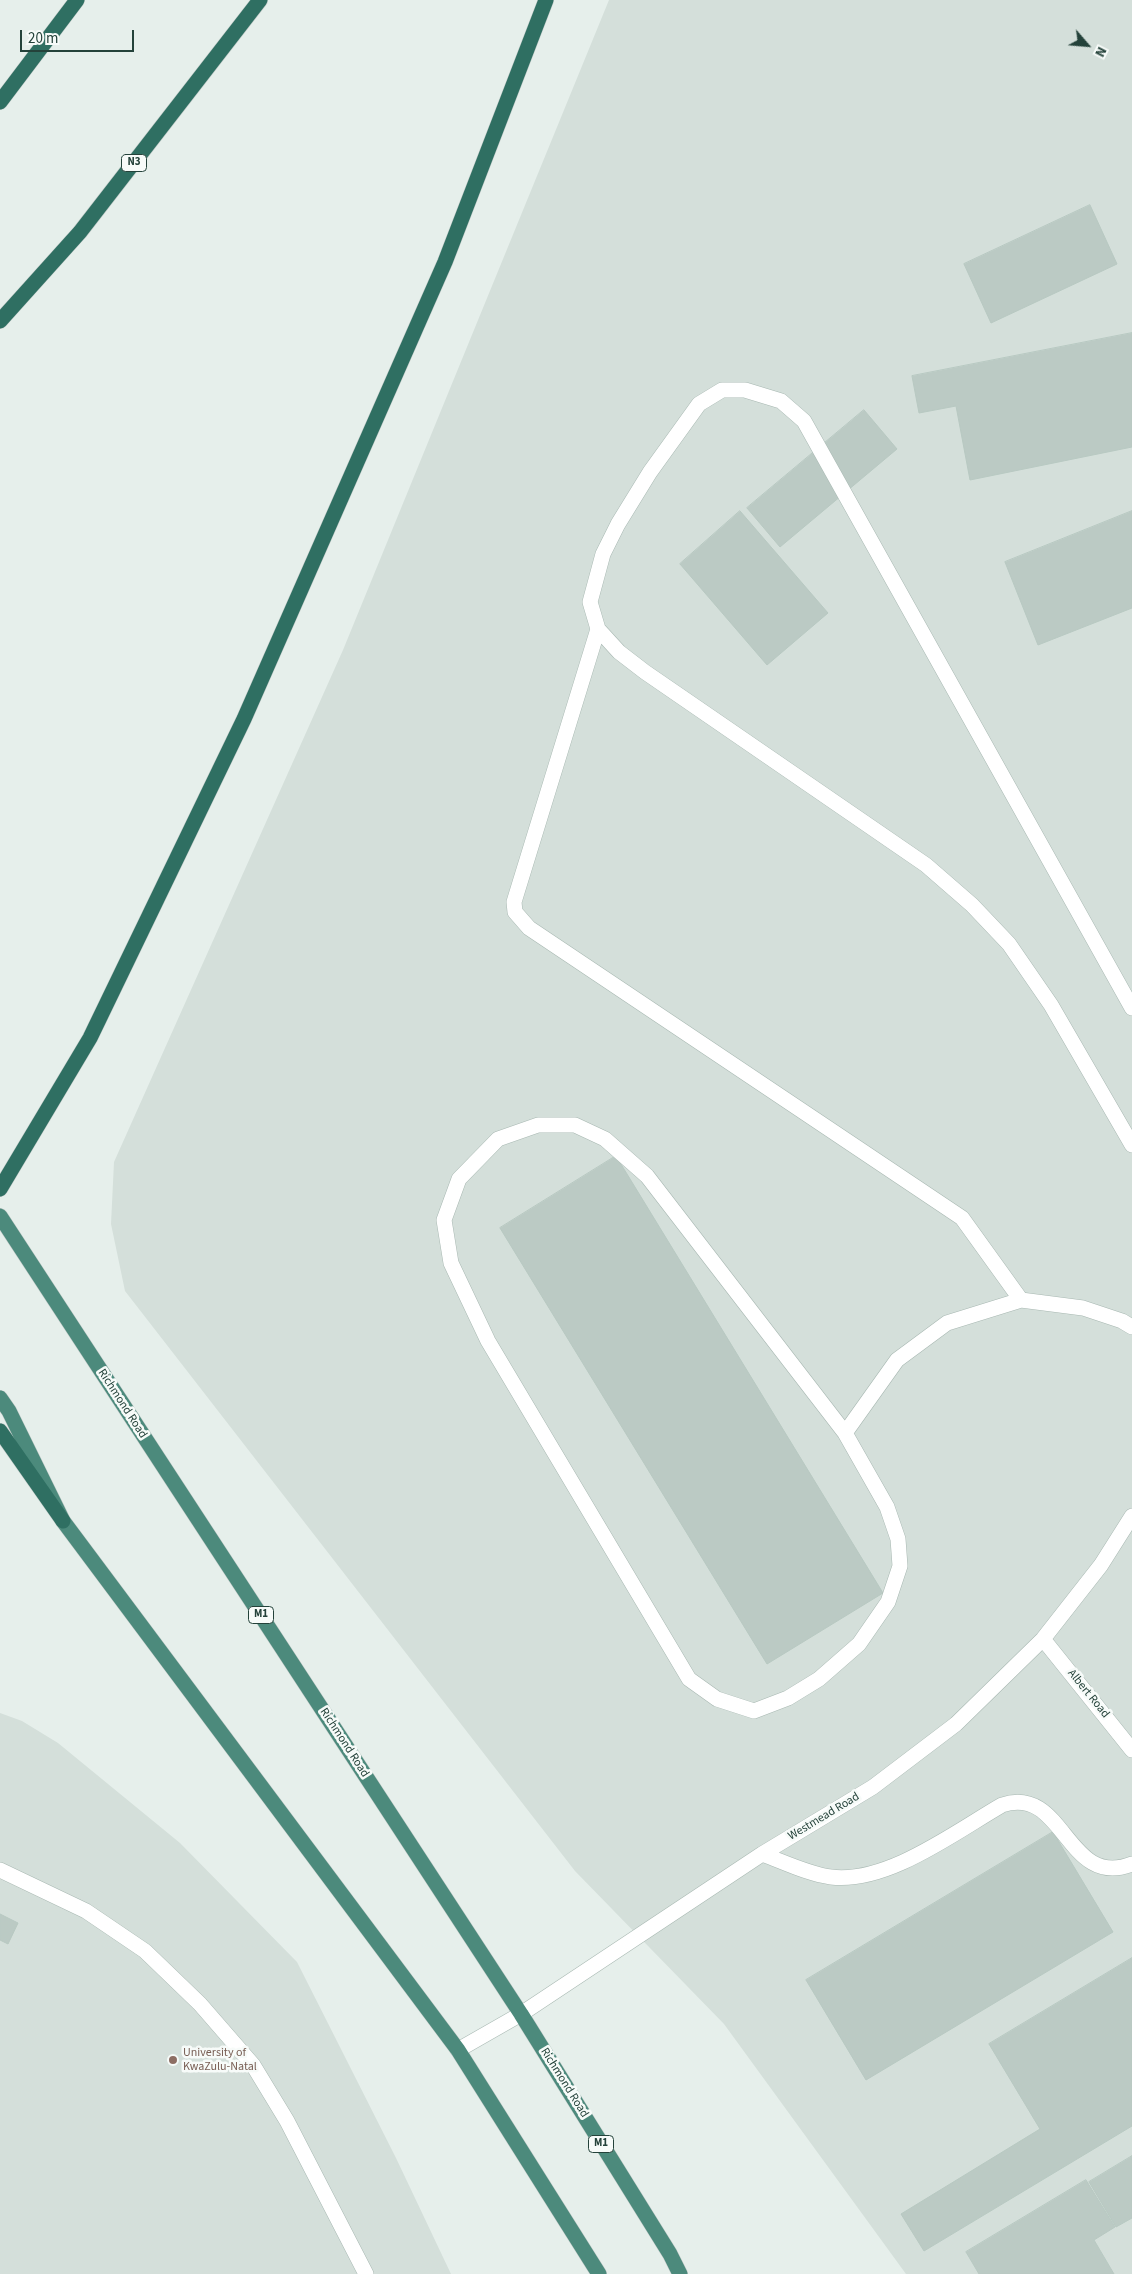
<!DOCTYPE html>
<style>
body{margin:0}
#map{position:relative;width:1132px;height:2274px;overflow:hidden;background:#e6efeb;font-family:"Source Sans 3",sans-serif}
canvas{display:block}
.north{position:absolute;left:1062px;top:20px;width:50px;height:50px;-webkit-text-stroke:4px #f7fbf9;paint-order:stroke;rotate:117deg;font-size:14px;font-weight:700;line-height:20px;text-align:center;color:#24423a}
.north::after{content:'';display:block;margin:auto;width:18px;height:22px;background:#24423a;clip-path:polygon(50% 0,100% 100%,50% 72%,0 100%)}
.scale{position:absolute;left:20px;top:30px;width:114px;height:22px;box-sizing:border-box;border:2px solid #24423a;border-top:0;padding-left:6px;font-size:15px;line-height:18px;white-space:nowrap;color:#24423a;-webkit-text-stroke:4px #f7fbf9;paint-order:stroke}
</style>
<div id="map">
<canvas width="1132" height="2274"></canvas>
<div class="north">N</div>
<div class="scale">20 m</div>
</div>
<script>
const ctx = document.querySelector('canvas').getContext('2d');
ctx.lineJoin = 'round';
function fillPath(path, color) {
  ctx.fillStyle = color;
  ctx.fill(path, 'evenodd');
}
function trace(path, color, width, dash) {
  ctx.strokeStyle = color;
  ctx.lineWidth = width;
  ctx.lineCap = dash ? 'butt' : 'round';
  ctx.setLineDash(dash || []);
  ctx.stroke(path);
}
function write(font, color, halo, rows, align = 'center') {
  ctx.font = font + ' "Source Sans 3",sans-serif';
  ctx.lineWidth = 5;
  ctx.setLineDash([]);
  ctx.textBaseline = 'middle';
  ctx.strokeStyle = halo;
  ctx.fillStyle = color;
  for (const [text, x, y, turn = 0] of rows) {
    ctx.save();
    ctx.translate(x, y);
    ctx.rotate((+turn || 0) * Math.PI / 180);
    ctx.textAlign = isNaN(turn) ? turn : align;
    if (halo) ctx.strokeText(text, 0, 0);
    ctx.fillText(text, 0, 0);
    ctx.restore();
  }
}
fillPath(new Path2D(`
 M609,0H1132V2274H906L724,2024L575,1871L125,1291L111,1224L114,1162L343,650Z
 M0,1713L22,1721L58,1743L180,1843L297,1962L396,2158L451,2274H0Z`), '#d4dfda');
const building = new Path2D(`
 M1090,205L1117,264L991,323L964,264Z
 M1132,333V447L970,480L956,406L919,413L912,376Z
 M864,410L897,449L780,547L747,508Z
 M740,511L828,613L767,665L680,564Z
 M1132,511V608L1038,645L1005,562Z
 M616,1156L883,1593L767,1664L500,1228Z
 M1053,1832L1113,1932L866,2080L806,1980Z
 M0,1914L18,1923L8,1944L0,1940Z
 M1132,1958V2126L924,2251L901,2214L1040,2129L989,2044Z
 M1132,2156V2218L1116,2227L1089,2182Z
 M1086,2180L1115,2227L1094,2240L1114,2274H979L966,2252Z`);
fillPath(building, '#bbcac4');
trace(building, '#b8c9c2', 1);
const service = new Path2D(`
 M598,629L514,902L515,912L529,928L962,1218L1021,1300
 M1132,1008L804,421L781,401L745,390H722L699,404L650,472L618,524L603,554L590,602L598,629L619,652L645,672L926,865L972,905L1009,944L1051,1005L1132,1145
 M538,1125H575L605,1139L647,1176L845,1433L887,1507L898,1539L900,1566L888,1602L859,1644L819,1679L788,1698L754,1711L717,1699L689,1679L488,1341L451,1263L444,1220L459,1179L498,1139Z
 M845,1433L897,1360L947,1323L1021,1300L1083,1308L1122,1321L1132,1327
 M1043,1639L1132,1750
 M762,1854C784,1862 808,1874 831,1877C887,1884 955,1832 1002,1805C1065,1784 1066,1890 1132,1864
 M0,1870L86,1911L145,1951L200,2004L253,2065L287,2121L366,2274
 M458,2050L521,2014L762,1854L873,1787L956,1724L1043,1639L1101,1565L1132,1516`);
const trunk = new Path2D(`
 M0,1216L521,2014L670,2254L680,2274
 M0,1398L9,1411L63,1521L458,2050L599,2274`);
const motorway = new Path2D(`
 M0,102L77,0
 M0,321L80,232L260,0
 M0,1189L90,1038L244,719L445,262L546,0
 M0,1431L63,1521`);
trace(service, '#a8b8b2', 16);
trace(trunk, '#c2cac8', 16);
trace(motorway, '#c2cac8', 16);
trace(service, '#fff', 15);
trace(trunk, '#4c8a7c', 15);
trace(motorway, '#2f6f62', 15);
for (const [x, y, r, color] of [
 [173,2060,5,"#8d6e63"]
]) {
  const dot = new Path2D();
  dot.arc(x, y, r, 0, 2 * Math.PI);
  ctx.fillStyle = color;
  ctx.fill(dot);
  trace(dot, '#f7fbf9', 2);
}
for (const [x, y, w] of [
 [134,163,25],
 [261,1615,25],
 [601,2144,25]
]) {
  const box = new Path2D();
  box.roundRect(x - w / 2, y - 8.5, w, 17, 4);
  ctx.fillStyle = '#f7fbf9';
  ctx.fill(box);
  trace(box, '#24423a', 1);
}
write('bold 11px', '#24423a', null, [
 ["N3",134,163],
 ["M1",261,1615],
 ["M1",601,2144]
]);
write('12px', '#24423a', '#f7fbf9', [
 ["Richmond Road",122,1404,57],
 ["Albert Road",1088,1694,51],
 ["Richmond Road",344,1743,57],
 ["Westmead Road",824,1817,-31],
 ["Richmond Road",564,2083,58]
]);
write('12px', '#785e54', '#f7fbf9', [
 ["University of",183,2053],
 ["KwaZulu-Natal",183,2067]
], 'left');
</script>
